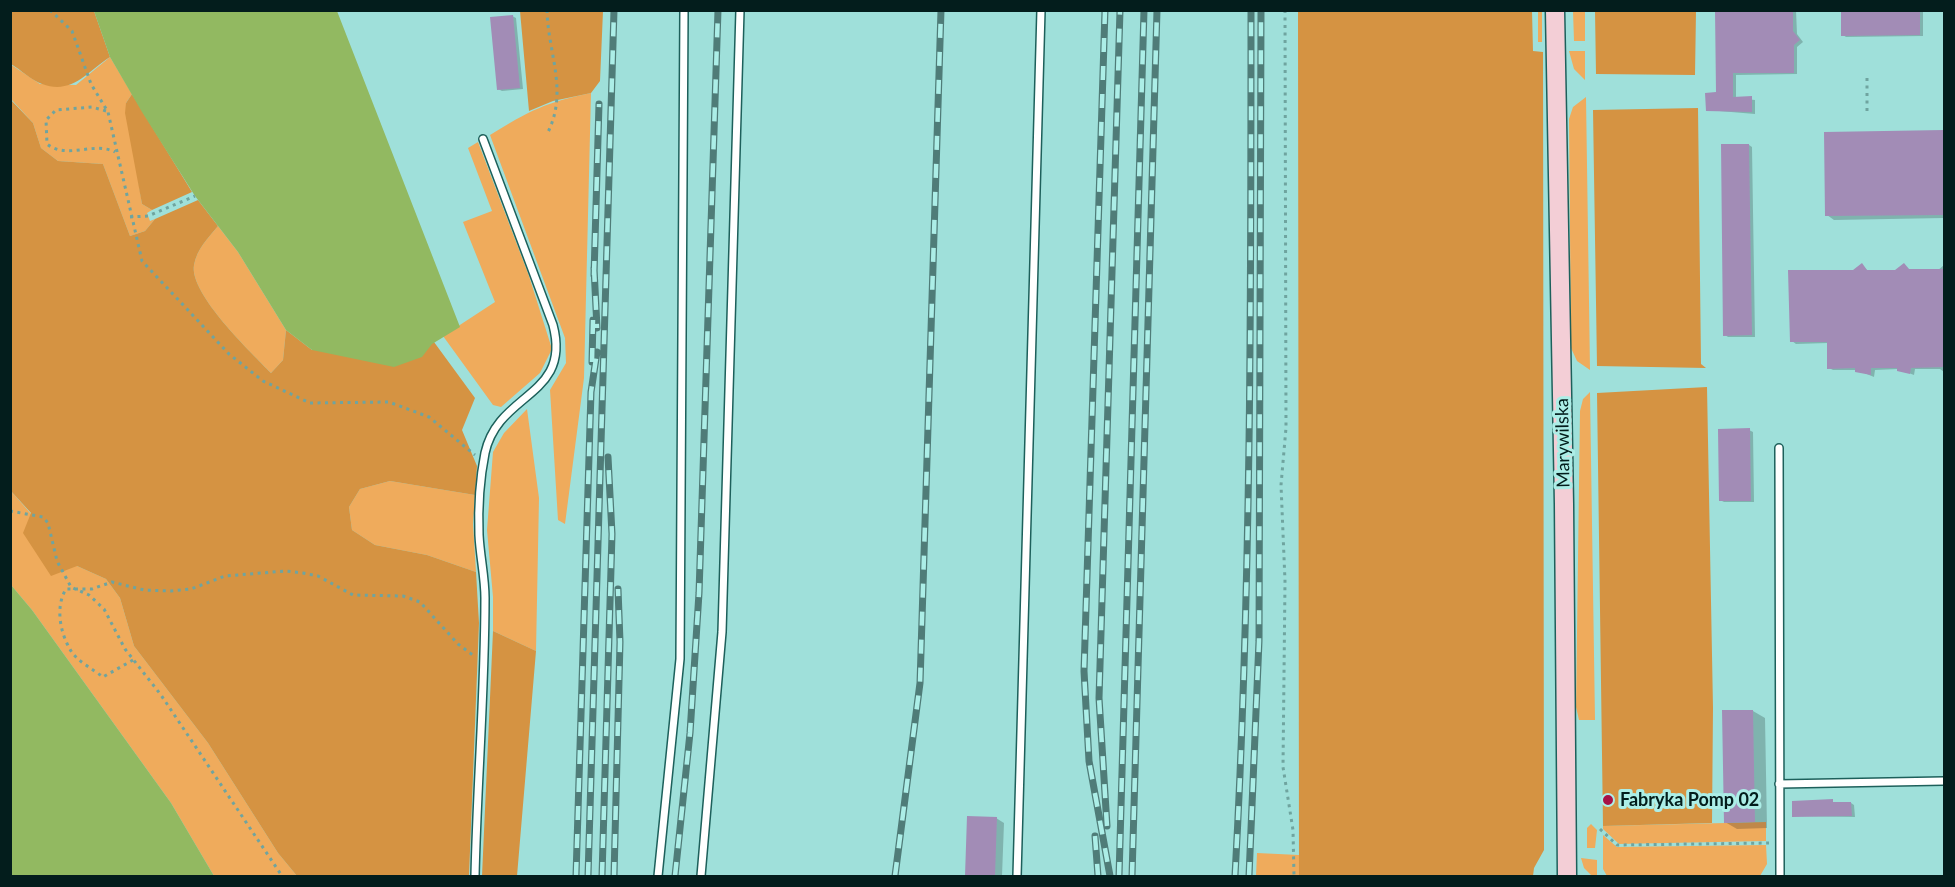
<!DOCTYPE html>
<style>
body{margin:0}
#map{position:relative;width:1955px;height:887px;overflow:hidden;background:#9fe0da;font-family:Lato,sans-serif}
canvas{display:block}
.frame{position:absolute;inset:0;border:12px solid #031d1c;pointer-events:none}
</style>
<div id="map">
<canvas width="1955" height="887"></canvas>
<div class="frame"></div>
</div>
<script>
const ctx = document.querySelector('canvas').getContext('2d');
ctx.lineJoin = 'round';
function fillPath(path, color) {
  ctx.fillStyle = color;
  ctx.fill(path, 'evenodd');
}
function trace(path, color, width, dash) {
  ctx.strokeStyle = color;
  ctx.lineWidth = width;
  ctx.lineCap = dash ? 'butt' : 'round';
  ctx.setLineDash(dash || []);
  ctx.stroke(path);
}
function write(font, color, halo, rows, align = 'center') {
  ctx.font = font + ' Lato,sans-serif';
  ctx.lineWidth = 6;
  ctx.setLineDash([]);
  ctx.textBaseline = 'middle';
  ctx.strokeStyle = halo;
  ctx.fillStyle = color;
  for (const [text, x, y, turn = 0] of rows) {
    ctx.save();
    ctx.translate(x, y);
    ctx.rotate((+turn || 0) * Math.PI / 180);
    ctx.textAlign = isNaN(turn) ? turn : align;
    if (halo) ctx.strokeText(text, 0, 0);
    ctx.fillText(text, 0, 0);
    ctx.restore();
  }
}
fillPath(new Path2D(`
 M1538,11H1542V42H1538Z
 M1573,11H1585V41H1574Z
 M1569,51H1585V80L1574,69Z
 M110,57L132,94L126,103L142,204L152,210L147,213L150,221L155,219L145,231L130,236L103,164L58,161L41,148L33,123L11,99L10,64L40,84L76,85Z
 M591,93L584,378L565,524L558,520L550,390L566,363L565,338L490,135C529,111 546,102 591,93Z
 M1586,97L1590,370L1577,361L1571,348L1569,119L1573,107Z
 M478,142L529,276L552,349L540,373L501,407L493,405L443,336L495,302L463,222L492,211L468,148Z
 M218,226L238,252L286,330L283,360L271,373C252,353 189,294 194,265C197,249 208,238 218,226Z
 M1590,392L1595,720H1579L1576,707L1580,411L1583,399Z
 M527,409L539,498L536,651L493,631V597L487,530L493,452L504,433Z
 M390,481L475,495L473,524L476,572L427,555L375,545L352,530L349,507L360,489Z
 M10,490L77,566L106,579L120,598L134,646L208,743L278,853L297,876H214L171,803L32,610L11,585Z
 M1766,822V841L1619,844L1603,829V826Z
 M1591,824L1597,830L1595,848H1587V828Z
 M1603,835L1617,847L1766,845L1767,864L1760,876H1607L1603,869Z
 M1257,853L1299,855V876H1256Z
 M1581,858L1597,860V876H1592L1584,868Z`), '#efab5c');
fillPath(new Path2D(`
 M10,11H94L110,57C87,72 72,95 42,84C31,80 21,70 11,64Z
 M520,11H603L600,81L591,93L553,101L529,111Z
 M1298,11H1532L1533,51L1543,52L1544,850L1534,868L1533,876H1299Z
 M1595,11H1696L1695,75L1596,74Z
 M132,94L192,192L152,210L142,204L125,113L126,103Z
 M10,99L33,123L41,148L58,161L103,164L130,236L145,231L155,219L198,200L218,226C208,238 197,249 194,265C189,294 252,353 271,373L283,360L286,330L312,350L434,342L475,398L462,430L477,466L475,495L390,481L360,489L349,507L352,530L375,545L427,555L476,572L479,623L469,876H297L278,853L208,743L134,646L120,598L106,579L77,566L51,576L23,533L31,513L10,490Z
 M1698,108L1701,364L1706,368L1597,366L1593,110Z
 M1707,387L1713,708L1712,823L1603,826L1597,393Z
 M493,631L536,651L517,876H482Z`), '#d59342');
fillPath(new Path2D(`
 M94,11H337L460,327L432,344L422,357L394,367L312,350L286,330L238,252L195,196L142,112L110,57Z
 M11,585L32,610L171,803L214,876H11Z`), '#92b961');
fillPath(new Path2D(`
 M1716,10H1796L1797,34L1803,42L1797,47V74L1736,75V98L1755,100V114L1707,110L1717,94Z
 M1842,10H1923V36L1846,37L1843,35Z
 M512,16L516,18L523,89L502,91L498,89Z
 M1944,131V218L1834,220L1827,215L1826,133Z
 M1749,145L1752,147L1755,337H1728L1725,335Z
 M1862,265L1869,272L1895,271L1904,265L1911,271H1937L1944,265V372L1940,369H1915L1914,375L1898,369L1875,370L1874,377L1857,370H1833L1829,368L1828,343L1796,344L1792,341Z
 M1749,430L1753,432L1754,502H1724L1720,500Z
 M1753,711L1765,718L1767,828L1737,829L1725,822Z
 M1851,803L1854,805L1855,817L1794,816Z
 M969,817L996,818L1004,823L1002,876H967Z`), '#0003');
fillPath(new Path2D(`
 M1715,10H1793V31L1800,40L1794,45V73H1733V97L1752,96V112L1706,111L1705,93L1716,92Z
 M1841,10H1920V35L1841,36Z
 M513,15L520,88L497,90L490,17Z
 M1944,130V215L1825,216L1824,132Z
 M1721,144H1749L1752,335L1723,336Z
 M1862,263L1867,270H1895L1904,263L1909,269H1944V367L1911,368L1910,374L1897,371V368H1871V375L1855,372V368L1827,369V342H1790L1788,270H1853Z
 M1750,428L1751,501H1719L1718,429Z
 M1722,710H1753L1755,822L1724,823Z
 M1833,799V802H1851L1852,816L1792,817V801Z
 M967,816L997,817L995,876H965Z`), '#a28cb6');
const service = new Path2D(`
 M1779,448L1780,876
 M1779,784L1944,781
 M475,876C477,784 485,691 485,598C485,577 480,556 479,535C478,509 480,478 485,453C498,392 572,397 553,325L483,139
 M658,876L680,659L684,10
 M701,876L722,632L740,10
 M1017,876L1041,10`);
const secondary = new Path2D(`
 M1555,10L1564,504L1567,876`);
trace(service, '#1d605b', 10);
trace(secondary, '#1d605b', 21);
trace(new Path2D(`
 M50,10L72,31L91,84L108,112L142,261L229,354L263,381L310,403L389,402L429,417L475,455
 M547,10C548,54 569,92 547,134
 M1285,10L1286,428L1281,485L1285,581L1283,767L1293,830L1294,876
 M1867,78V113
 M106,111L92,107L56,110L46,120L47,144C67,160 93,141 115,152
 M130,217L148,216L195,196
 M10,511L43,517L48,523L57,561L71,587L89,595L104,609L125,649L161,695L282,876
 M133,660L103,677C94,670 77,661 71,651C60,633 55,607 66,589H92L112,582L144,590L171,591L191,589L225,576L285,571L303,573L318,576L353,595L403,596L420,602L458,644L474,656
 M1600,829L1617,845L1769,843`), '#6fa49f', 3, [3, 4.5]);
trace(service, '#fff', 7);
trace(secondary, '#f3ced6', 18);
const rail = new Path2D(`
 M1105,10L1084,671L1089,761L1110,876
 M594,268L597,328
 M594,275L599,104
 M592,362L593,320
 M1107,826L1099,698L1120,10
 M1095,836L1098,876
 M576,876L591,392L597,352
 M588,876L614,10
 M602,876L612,534L608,457
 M614,876L620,642L618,589
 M675,876L690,733L699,593L718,10
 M895,876L920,683L941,10
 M1119,876L1144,10
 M1132,876L1157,10
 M1235,876C1251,588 1251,300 1251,10
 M1249,876L1259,641L1261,10`);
trace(rail, '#4f7c78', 7);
trace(rail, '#aceee7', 4.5, [14]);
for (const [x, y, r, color] of [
 [1608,800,6,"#a71247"]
]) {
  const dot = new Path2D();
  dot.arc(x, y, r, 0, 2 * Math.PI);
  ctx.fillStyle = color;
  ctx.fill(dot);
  trace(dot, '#aceee7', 2);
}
write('18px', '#031d1c', '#aceee7', [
 ["Marywilska",1563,443,-91]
]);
write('bold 18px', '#031d1c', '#aceee7', [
 ["Fabryka Pomp 02",1620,800]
], 'left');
</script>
